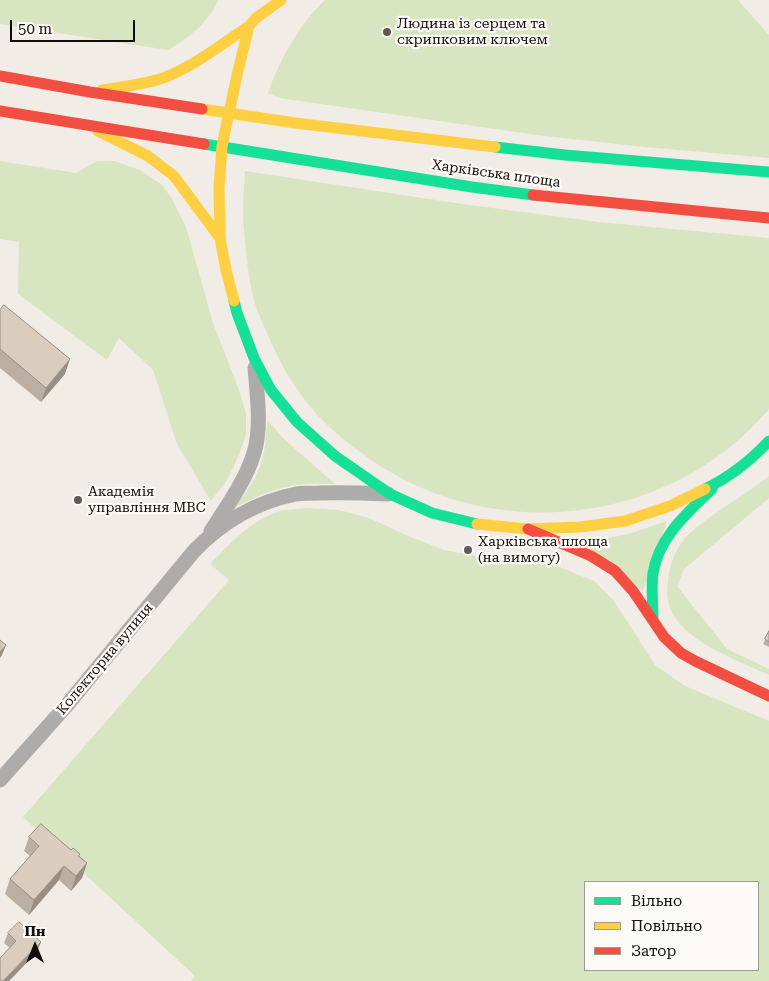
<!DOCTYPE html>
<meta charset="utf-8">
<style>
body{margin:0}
#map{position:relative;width:769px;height:981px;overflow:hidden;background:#f1ece6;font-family:"Roboto Serif",serif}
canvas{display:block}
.legend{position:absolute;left:584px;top:881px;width:175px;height:90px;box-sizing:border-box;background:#fefaf6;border:1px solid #9f9b97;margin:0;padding:6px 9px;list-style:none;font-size:15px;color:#100c09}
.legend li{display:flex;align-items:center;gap:10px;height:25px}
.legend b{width:25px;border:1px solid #9f9b97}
.north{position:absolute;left:10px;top:921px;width:50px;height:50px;-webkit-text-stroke:4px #fefaf6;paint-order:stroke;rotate:0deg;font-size:14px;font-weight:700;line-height:20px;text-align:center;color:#100c09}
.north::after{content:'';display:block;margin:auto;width:18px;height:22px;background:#100c09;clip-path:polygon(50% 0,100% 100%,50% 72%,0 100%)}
.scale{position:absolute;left:10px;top:20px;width:125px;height:22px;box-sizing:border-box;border:2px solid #100c09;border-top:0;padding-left:6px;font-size:15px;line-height:18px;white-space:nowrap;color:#100c09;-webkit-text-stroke:4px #fefaf6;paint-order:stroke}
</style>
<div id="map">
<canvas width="769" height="981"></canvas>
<ul class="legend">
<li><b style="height:6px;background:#16e098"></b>Вільно</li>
<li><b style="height:6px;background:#ffcf43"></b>Повільно</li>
<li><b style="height:6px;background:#f24e42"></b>Затор</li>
</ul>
<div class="north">Пн</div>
<div class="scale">50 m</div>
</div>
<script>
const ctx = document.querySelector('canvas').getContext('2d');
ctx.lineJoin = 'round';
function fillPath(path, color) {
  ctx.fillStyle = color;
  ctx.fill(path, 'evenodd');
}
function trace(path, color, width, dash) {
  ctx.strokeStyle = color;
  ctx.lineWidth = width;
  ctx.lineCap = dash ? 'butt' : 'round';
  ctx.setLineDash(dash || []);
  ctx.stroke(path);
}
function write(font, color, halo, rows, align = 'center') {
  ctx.font = font + ' "Roboto Serif",serif';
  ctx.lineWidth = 4.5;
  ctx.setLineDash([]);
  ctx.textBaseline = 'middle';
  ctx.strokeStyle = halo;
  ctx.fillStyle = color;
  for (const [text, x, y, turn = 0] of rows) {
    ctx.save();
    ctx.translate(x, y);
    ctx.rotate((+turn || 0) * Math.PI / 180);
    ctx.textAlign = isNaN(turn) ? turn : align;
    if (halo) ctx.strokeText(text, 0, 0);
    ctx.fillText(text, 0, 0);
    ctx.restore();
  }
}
fillPath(new Path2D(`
 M0,0H218C209,23 188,38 168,50L0,24Z
 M325,0H738L769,35V158L645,147L537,135L279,98L268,93C279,61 300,23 325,0Z
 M0,161L76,173L97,161H114L140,170L162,185L172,199L186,227L213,323L239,390L246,413V435L238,457L227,480L211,501L177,444L153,370L119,338L107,360L18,294L19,242L0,239Z
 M245,171L462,204L599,222L769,238V409C754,426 737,443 718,456C614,532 466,531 363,454C338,436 314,415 297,389C284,371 275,351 266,331C263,324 260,317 257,310C249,286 246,255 244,230C242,211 244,191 245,171Z
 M267,420L284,439L335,484C320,484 305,483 290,486C271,489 252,499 234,508C242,497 251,486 257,474C265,458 266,438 267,420Z
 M769,476V498L684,569L677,586L727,649L769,669V675C739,661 682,641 670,608C667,600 667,590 668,582C669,564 676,547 689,534C713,512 743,497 769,476Z
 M308,508L339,510L369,518L406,535L444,550L496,560L552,564L594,581L614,601L655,665L685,686L769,721V981H191L195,976L23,817L229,580L210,564C232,542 253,517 285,510C292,509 300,509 308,508ZM585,882H758V970H585Z
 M667,521L643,591L583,543L629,534Z`), '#d8e5c1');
trace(new Path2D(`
 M211,531C226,508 246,480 254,453C262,427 257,395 255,368
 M0,780L67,705L194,551C223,521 256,502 296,494C304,493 312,493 319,493C342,492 365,493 388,494`), '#aeacaa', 15);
trace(new Path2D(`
 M204,144L472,187L533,195
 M495,147L565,155L769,172
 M234,301L237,313L254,358L271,390L297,422L335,456L390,494L432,513L477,524
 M705,489C728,478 751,460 769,441
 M653,620C653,605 651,589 653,573C659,537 687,513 712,489`), '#16e098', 11);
trace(new Path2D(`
 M102,90C122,86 144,85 163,78C193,67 222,44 249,26
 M202,109L295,123L495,147
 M98,131L148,156L174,176L220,238
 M234,301L226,270L220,238L219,188L222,146L237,75L249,26L256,18L281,0
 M477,524L527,529L580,527L625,521L670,506L705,489`), '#ffcf43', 11);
trace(new Path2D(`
 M0,76L90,92L202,109
 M0,111L204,144
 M533,195L769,218
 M528,529L591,556L615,571L633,591L664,637L681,653L695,661L769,696`), '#f24e42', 11);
fillPath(new Path2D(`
 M0,310L65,374L41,402L0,368Z
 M769,631V647L763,644Z
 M29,837L71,850L80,854L79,856L87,863L82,878L71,891L59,880L29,915L5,894L10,879L30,856L24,851Z
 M8,933L37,952L9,981H0L10,948L4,943Z`), '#bbafa3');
fillPath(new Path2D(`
 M70,359L65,374L41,402L46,388Z
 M6,645L2,655L0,658V652Z
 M87,863L82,878L71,891L76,876Z
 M64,866L59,880L29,915L34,900Z
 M41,942L37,952L9,981H3Z`), '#998f85');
const building = new Path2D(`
 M4,305L70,359L46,388L0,349V310Z
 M769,631V642L765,639Z
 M0,640L6,645L0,652Z
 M41,824L71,850L73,848L80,854L78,856L87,863L76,876L64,866L34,900L10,879L39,846L29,837Z
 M19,922L41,942L3,981H0V958L16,941L8,933Z`);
fillPath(building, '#daccbe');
trace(building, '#998f85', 1);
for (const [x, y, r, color] of [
 [387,32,5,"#5f5a56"],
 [78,500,5,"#5f5a56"],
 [468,550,5,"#5f5a56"]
]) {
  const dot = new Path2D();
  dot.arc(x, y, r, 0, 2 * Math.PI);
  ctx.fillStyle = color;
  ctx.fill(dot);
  trace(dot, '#fefaf6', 2);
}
write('14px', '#100c09', '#fefaf6', [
 ["Людина із серцем та",397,24],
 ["скрипковим ключем",397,40],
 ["Академія",88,492],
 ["управління МВС",88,508],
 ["Харківська площа",478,542],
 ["(на вимогу)",478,558]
], 'left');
write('14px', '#100c09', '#fefaf6', [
 ["Харківська площа",496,174,8],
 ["Колекторна вулиця",105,659,-50]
]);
</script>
